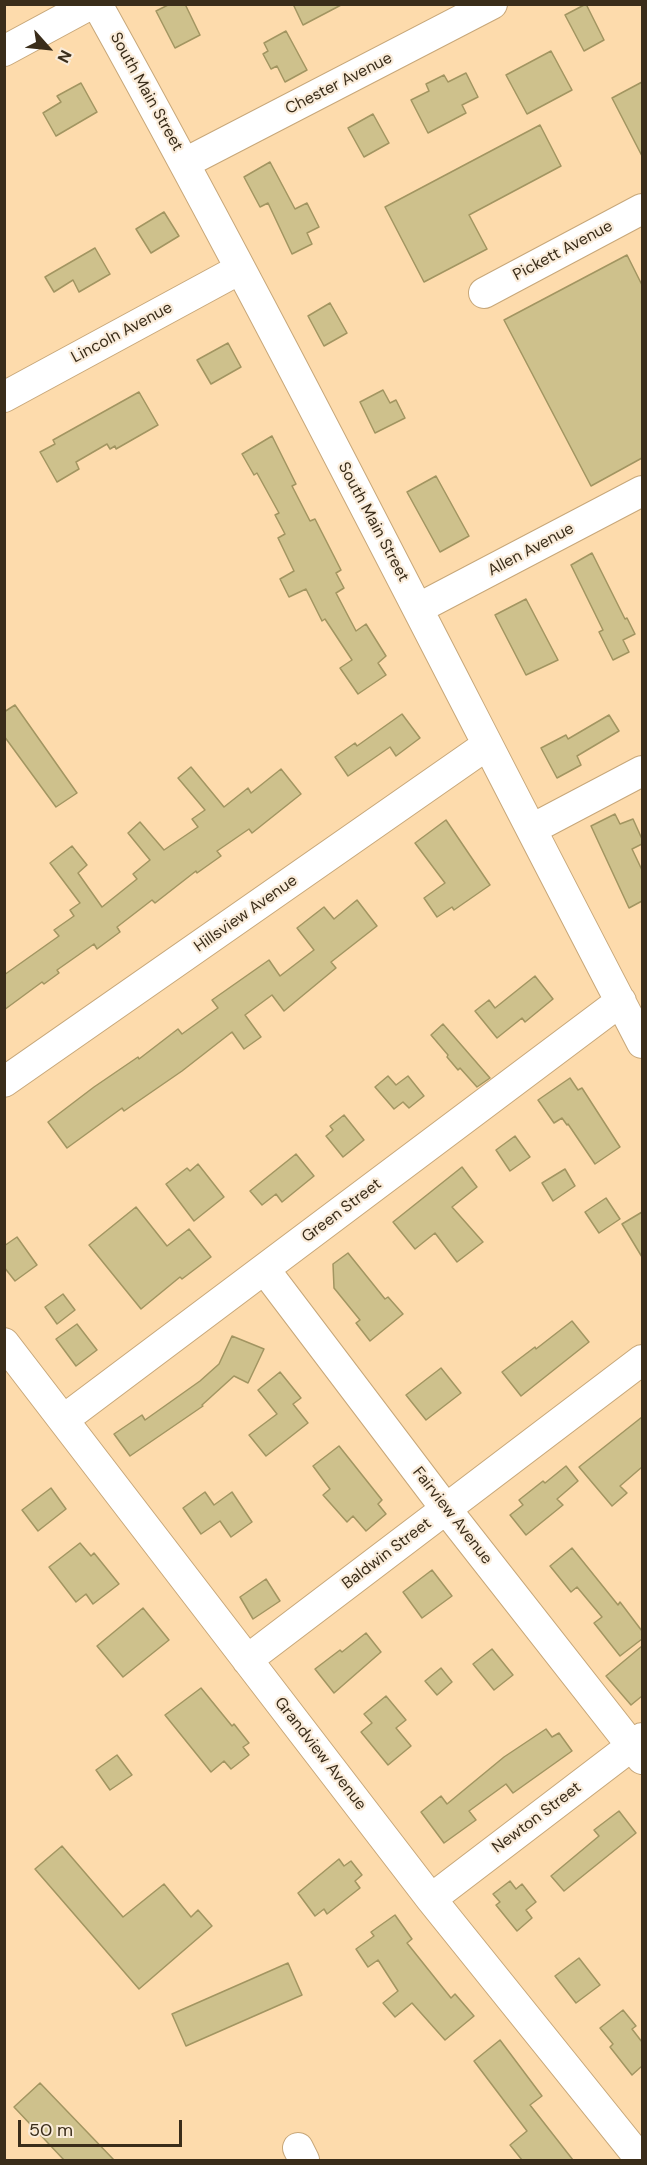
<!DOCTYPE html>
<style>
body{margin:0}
#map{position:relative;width:647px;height:2165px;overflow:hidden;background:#fddbac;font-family:"DM Sans",sans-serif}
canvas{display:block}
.frame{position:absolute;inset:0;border:6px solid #3a2d1a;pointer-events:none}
.north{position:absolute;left:18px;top:18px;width:60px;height:60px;-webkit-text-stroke:4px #faecda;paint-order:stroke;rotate:117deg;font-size:16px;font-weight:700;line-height:24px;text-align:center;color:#3a2d1a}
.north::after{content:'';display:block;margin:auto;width:21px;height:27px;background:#3a2d1a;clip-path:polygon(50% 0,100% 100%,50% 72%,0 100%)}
.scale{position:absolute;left:18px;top:2120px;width:164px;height:27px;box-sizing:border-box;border:3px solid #3a2d1a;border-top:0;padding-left:8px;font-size:18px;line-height:21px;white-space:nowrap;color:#3a2d1a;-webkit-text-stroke:4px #faecda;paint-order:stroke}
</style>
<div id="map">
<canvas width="647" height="2165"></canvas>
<div class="frame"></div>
<div class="north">N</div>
<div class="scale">50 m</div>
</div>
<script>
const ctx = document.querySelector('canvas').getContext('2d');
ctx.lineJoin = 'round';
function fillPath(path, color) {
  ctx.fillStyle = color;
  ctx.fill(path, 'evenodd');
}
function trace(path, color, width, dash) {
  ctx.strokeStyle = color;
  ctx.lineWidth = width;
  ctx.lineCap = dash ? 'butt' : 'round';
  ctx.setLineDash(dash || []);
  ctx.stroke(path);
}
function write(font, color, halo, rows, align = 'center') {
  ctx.font = font + ' "DM Sans",sans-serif';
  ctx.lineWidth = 4.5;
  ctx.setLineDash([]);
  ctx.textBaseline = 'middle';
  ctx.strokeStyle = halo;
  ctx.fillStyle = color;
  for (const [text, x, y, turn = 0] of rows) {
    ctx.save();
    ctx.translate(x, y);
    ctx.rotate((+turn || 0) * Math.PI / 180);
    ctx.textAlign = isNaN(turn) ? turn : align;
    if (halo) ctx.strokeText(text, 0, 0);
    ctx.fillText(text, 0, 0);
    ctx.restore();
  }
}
const building = new Path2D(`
 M170,4H185L200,35L175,48L156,11Z
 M293,4H343L303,25Z
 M586,4L604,40L584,51L565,15Z
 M286,31L307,70L285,82L277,66L271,69L263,54L268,51L264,43Z
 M551,51L572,90L527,114L506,75Z
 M466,73L478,97L462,105L466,113L428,133L411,100L429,91L426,84L444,75L448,82Z
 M642,82V156L612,98Z
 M81,83L97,112L56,136L43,113L61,102L57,96Z
 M373,114L389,143L364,157L348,128Z
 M540,125L561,166L469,215L487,249L424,282L385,207Z
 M270,162L295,209L307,203L319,227L307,233L312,244L292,254L268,203L260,207L244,177Z
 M164,212L179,236L151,253L136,229Z
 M95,248L110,274L79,292L73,280L54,292L45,277Z
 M627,255L642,285V458L591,486L504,320Z
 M330,303L347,333L324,346L308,316Z
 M228,343L241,367L211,384L197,360Z
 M383,390L390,403L396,400L405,418L375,433L360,402Z
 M139,392L158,425L116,449L115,446L110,449L107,444L76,462L79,469L57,482L40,452L55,444L53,440Z
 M272,436L296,484L292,486L310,521L315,519L341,570L336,573L344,588L336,593L356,631L366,624L386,656L378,663L386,675L358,694L340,668L352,660L325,619L322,621L306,589L289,597L280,579L294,571L278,538L285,534L275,515L279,513L257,473L254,475L242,454Z
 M436,476L469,536L440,552L407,492Z
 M592,553L625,619L627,618L635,634L623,640L629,652L613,660L599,632L603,630L571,565Z
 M526,599L558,660L526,675L495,615Z
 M15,705L77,793L56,807L4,736V712Z
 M402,714L420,738L396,756L390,747L348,776L335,757L355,743L357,746Z
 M609,715L619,731L577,756L581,765L557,778L541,748L566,735L568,739Z
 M191,767L224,807L248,788L251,793L281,769L301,794L252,833L249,829L217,851L221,856L197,873L196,871L155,903L152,900L117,927L120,932L97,949L94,944L57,970L59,973L44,984L42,982L4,1010V975L59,936L54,930L74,916L70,910L80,903L50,863L72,846L87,865L78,873L102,907L137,879L133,874L150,860L128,833L140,822L164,850L198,827L192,819L205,810L178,778Z
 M615,814L620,824L633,819L642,839V844L632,849L642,870V901L629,908L591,826Z
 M446,820L490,885L454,910L452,907L437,917L424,898L445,883L415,843Z
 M357,900L377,926L331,962L336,968L284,1011L272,995L245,1015L261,1037L244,1049L232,1032L182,1071L124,1111L122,1108L67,1148L48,1122L94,1087L138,1057L139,1059L178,1029L182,1034L218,1008L212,1000L269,960L280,976L314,950L297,928L324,907L334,919Z
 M535,976L553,999L525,1022L522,1018L497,1038L475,1011L489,1000L495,1008Z
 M443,1024L490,1078L477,1087L460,1068L458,1070L447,1057L448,1055L431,1035Z
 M388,1076L396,1085L408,1076L424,1096L409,1108L403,1102L394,1109L375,1087Z
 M570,1078L578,1090L582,1088L620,1147L595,1164L568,1124L567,1125L562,1118L554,1123L538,1100Z
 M344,1115L364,1140L343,1157L326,1136L333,1130L330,1126Z
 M515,1136L530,1157L510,1171L496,1150Z
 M296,1154L314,1176L282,1202L276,1194L262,1205L250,1191Z
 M198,1164L224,1197L194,1221L166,1184L187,1168L190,1171Z
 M462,1167L477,1187L452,1207L483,1242L457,1262L435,1233L415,1249L393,1222Z
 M565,1169L575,1186L553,1201L542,1183Z
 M606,1198L620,1219L599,1233L585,1212Z
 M136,1207L167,1246L189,1229L211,1257L182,1279L180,1277L141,1309L89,1245Z
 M642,1212V1257L622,1224Z
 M17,1237L37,1265L15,1281L4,1267V1246Z
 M348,1253L385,1299L388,1297L403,1314L370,1341L356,1323L360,1320L334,1288L333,1264Z
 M63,1294L75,1310L57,1324L45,1307Z
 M572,1321L589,1342L521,1396L502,1372L535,1347L536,1349Z
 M77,1324L97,1350L76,1366L56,1339Z
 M232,1336L264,1349L248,1383L234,1376L202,1405L203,1406L130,1456L114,1434L142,1415L145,1420L200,1381L219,1364Z
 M441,1368L461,1393L426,1420L406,1395Z
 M280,1372L301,1398L293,1404L308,1423L266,1456L249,1435L277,1414L258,1390Z
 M642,1417V1467L620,1486L627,1493L612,1506L579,1467Z
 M339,1446L382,1500L378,1504L386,1514L366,1531L353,1516L347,1522L323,1495L330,1489L313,1466Z
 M566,1466L578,1481L557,1499L563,1505L526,1535L510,1515L523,1505L519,1500L543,1481L545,1483Z
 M51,1488L66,1509L38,1531L22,1510Z
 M205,1492L214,1505L232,1492L252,1522L231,1537L220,1521L201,1534L183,1508Z
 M80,1543L91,1556L94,1553L119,1584L93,1604L86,1594L76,1602L49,1567Z
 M572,1548L618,1605L620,1602L642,1631V1639L620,1656L594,1623L602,1617L577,1587L571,1592L550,1566Z
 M432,1570L452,1596L422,1618L403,1592Z
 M266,1579L280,1601L253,1619L240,1597Z
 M143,1608L169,1640L123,1677L97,1646Z
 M366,1633L381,1652L334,1693L315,1669L340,1650L342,1652Z
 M642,1646V1696L631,1705L606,1676Z
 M492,1649L513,1675L494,1690L473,1664Z
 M441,1668L452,1682L437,1695L425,1681Z
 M201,1688L232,1726L234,1724L249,1743L243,1747L249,1755L231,1769L224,1761L211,1772L165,1715Z
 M386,1696L406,1720L396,1728L411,1746L388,1765L361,1732L372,1723L364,1714Z
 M546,1729L552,1737L559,1733L572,1751L513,1793L506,1784L469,1811L476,1820L444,1843L421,1812L441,1796L447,1804L504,1757Z
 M117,1755L132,1775L110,1790L96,1770Z
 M619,1811L636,1833L564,1891L551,1876L599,1836L594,1830Z
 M62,1846L123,1917L164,1884L191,1917L198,1910L212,1926L139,1989L35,1869Z
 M339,1859L344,1866L351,1861L362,1875L355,1881L360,1888L327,1914L324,1909L315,1916L298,1893Z
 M510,1881L516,1889L522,1884L536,1902L526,1910L532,1918L517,1931L496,1905L500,1902L493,1894Z
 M395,1915L412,1939L407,1943L451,1998L455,1994L474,2016L445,2040L412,2003L395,2017L383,2003L398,1991L378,1960L368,1967L356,1949L374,1936L371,1932Z
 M579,1958L600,1985L576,2003L555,1976Z
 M288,1963L302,1995L186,2046L172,2014Z
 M623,2010L636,2026L632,2029L642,2042V2066L632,2075L610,2047L613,2044L600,2028Z
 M500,2040L542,2096L530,2105L573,2160H522L510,2145L527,2131L474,2061Z
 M40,2083L114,2160H64L14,2107Z`);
fillPath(building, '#cec18c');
trace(building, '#a29561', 1.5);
const minor = new Path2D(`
 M97,4C287,346 461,697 642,1043
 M4,51L91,4
 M185,163L492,4
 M484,293L642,209
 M4,397L240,269
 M419,608L642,491
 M532,829L642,771
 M4,1082L487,745
 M265,1270L446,1509L642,1759
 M4,1343L431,1899L641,2160
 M63,1420L621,1001
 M247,1660L642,1360
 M431,1899L642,1738
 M298,2148L304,2160`);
trace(minor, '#c7a779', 32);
trace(minor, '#fff', 30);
write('16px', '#3a2d1a', '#faecda', [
 ["Chester Avenue",339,84,-27],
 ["South Main Street",146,92,61],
 ["Pickett Avenue",563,251,-28],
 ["Lincoln Avenue",122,333,-28],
 ["South Main Street",373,522,62],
 ["Allen Avenue",531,550,-28],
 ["Hillsview Avenue",246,914,-35],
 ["Green Street",342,1211,-37],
 ["Fairview Avenue",452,1516,52],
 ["Baldwin Street",387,1554,-37],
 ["Grandview Avenue",320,1754,52],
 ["Newton Street",537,1818,-37]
]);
</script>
